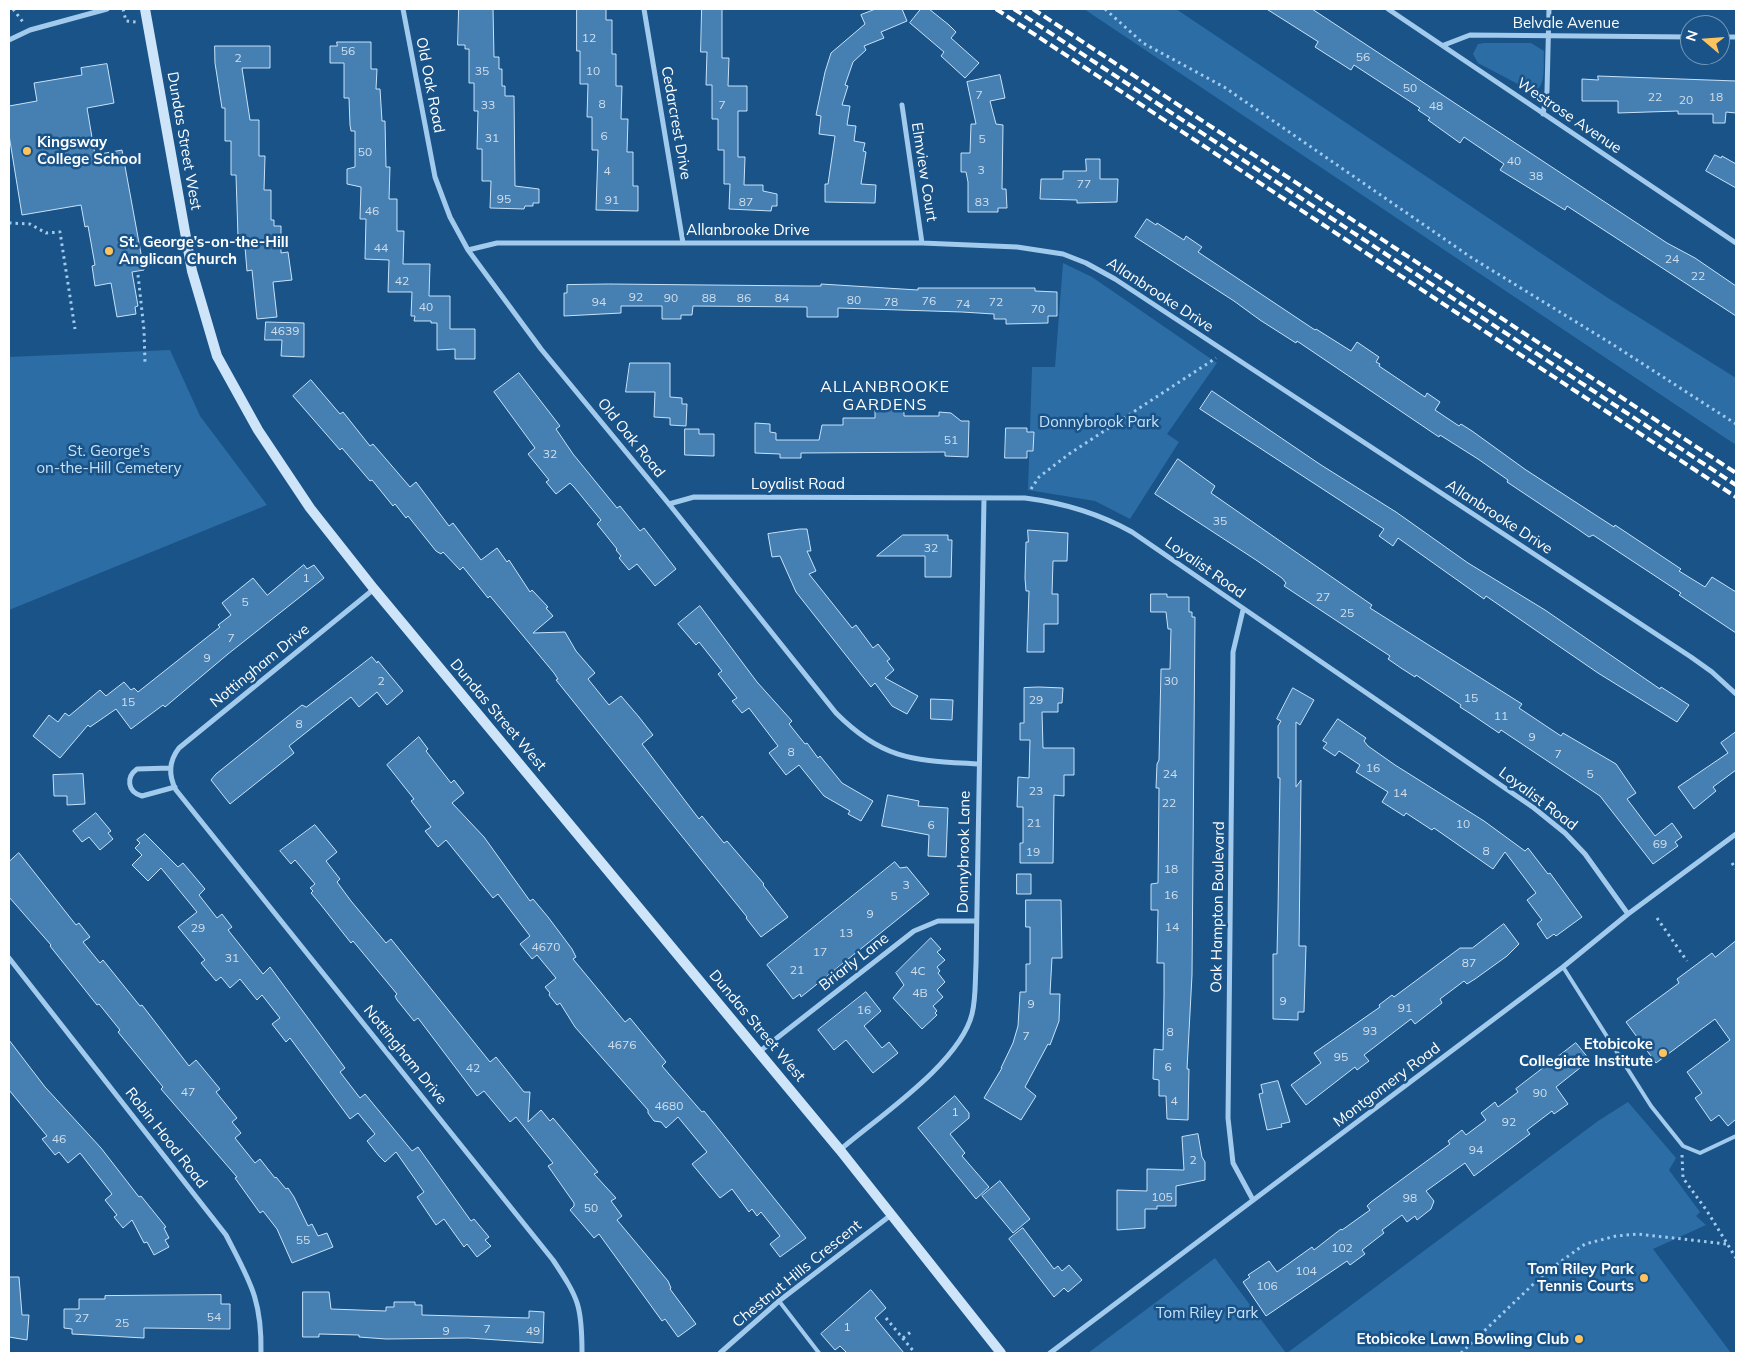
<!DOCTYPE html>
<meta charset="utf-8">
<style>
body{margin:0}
#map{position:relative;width:1745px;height:1362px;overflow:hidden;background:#195388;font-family:Mulish,sans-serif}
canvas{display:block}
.frame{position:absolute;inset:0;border:10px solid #fff;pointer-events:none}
.north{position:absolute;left:1680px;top:15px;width:50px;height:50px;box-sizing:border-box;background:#195388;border:1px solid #7598b8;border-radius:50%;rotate:288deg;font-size:14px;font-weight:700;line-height:20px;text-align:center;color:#fff}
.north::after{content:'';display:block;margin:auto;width:18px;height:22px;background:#ffc35e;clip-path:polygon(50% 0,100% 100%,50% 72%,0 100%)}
</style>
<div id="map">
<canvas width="1745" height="1362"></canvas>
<div class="frame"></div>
<div class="north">N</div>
</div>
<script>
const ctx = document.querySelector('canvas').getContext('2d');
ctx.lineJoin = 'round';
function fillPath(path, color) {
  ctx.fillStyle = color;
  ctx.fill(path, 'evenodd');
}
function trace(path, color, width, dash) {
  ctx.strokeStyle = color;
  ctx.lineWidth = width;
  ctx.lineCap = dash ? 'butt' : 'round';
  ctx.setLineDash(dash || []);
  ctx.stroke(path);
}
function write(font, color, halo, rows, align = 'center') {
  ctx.font = font + ' Mulish,sans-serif';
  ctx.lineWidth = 5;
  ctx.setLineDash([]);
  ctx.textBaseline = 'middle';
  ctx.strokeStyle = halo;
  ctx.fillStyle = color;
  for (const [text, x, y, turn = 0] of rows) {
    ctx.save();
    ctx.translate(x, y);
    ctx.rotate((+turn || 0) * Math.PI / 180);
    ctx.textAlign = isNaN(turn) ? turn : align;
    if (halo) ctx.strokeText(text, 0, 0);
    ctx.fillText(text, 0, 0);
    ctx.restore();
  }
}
fillPath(new Path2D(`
 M1084,9H1176L1608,298L1736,378V445Z
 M1484,43H1531L1544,51C1543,64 1547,88 1533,92L1478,63L1473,54L1478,44Z
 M1063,263L1092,277L1217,363L1167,434L1179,442L1130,519L1095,501L1028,490L1032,367H1055Z
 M170,350L200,416L267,505L9,610V357Z
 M1628,1102L1676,1158L1669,1170L1700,1212L1696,1216L1706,1225L1653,1249L1731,1353H1287L1598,1121Z
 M1215,1258L1286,1353H1088Z`), '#2c6da6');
const building = new Path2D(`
 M459,9H493L494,57H499V69H502V86H505V96H514L515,186L539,189V203H533V206H525L524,209L490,208L491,181H482V149H477L478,111H474V83H469V49H465V45H458Z
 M577,9H606V20H612V54H616V86H622L621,119H628L627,152H633V186H638V211L596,210L598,150H592V117H587L588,84H580V51H577Z
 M702,9H722V58H729L728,86H747V111H738V157H745L744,185H763V191L777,194V206H772L771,211L729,209L730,184H724V150H718V119H712V85H706L707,52H701Z
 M876,9H902L907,21L881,32L884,38L864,46L866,50L853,62L845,85L848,86L842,105L850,106L847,125L856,126L854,141L865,143L863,151L866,152L861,184L876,185L875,203L825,202V184H828L835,136L819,134L821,116L816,115L825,72L831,53L865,24L861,15Z
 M921,9H929L949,25L956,32L951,38L979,63L965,78L941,56L944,52L910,23Z
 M1267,9H1312L1667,243L1695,258L1736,286V316L1567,206L1565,210L1500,170L1504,164L1464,137L1460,143L1428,120L1430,118L1418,110L1420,108L1354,65L1351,70L1315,47L1318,42Z
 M337,42H371V69H377L376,89H380L382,121H385L386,167H390L389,199H397V231H404L403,264H430L429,296H450V329H475V359H455V349L437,350V323H431V321H414L415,316H411L412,292H388L389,260L365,259L366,219H360L361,187L347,184V169L355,167V131H351L350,125L349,98H344V63H330V46H337Z
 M215,46H270V68H242L250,120H259V156H265L264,190H271V220H274V226H281V253L288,252L292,280L273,282L277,317L257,319L252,270L247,271L245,247H242V237H238L236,175H231V141H225V108H222L215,63Z
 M107,64L114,103L87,108L95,155L122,150L144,270L132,272L138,306L135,307L136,314L117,317L111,283L95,286L92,266L95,265L88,226L85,227L81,205L22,215L9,135V106L37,101L34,83L82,75L81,68Z
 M1000,75L1005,98L990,101L996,124L1003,125L1002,189H1006L1007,208H998V212H968V182L966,172H961V153H970L971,124H976L967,82Z
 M1598,76L1736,81V113L1726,112L1725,123H1713V114H1678V111L1618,113V101H1582V79L1598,80Z
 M1715,155L1721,158L1722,156L1736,164V188L1706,171Z
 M1086,159H1100V179H1118L1117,202L1077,203V200L1040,199L1041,179H1063V171H1086Z
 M1147,219L1156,225L1157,223L1184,240L1186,236L1202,247L1198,252L1315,330L1316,329L1351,351L1357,342L1379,357L1376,362L1380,364L1379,366L1425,397L1427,393L1440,402L1435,410L1459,426L1461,424L1472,431L1526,470L1614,527L1615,525L1681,569L1679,571L1705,587L1712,577L1736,592V633L1679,595L1681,593L1593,535L1589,537L1579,530L1507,482L1508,480L1478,459L1440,435L1439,437L1297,341L1296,343L1260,320L1234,301L1135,237Z
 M609,284L807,286H821V284L918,290V288H1035V291L1057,292V316H1048V323L1006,324V319H994V314L962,312L838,308V317H807V307L693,306L692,315H681V319H662V306H621V313L564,316V293H567V285Z
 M266,322L304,323V357L281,356L282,340H265Z
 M630,363H670V397L682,398V404H687L686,426L670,425V418L654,417L655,392H626Z
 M519,373L560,426L556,429L573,454L617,508L620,506L640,531L644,528L676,569L655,586L637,564L629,570L619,558L621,556L616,550L617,549L597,524L601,520L574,487L570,483L556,494L546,482L549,480L528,454L535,448L494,392Z
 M311,380L340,414L343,412L370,446L373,444L410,487L416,482L449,526L453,523L481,560L497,548L507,562L509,560L530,592L532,590L548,607L546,608L553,616L533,633L565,632L576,651L595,673L588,679L609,705L621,696L639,717L653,735L642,744L699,819L702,816L724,843L727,841L764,884L763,885L788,917L761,937L746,918L747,917L556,680L558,679L554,673L490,596L488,598L463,567L460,570L443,552L441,554L436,551L408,516L406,518L395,504L393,506L372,480L370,481L342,448L340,450L293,396Z
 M1212,391L1321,465L1396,512L1468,563L1545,610L1660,689L1661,687L1689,705L1677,722L1598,673L1486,596L1484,599L1398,538L1393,546L1379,536L1384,529L1200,409Z
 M904,408V416H939V412L951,413L961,421H969L968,457L945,456V452L801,453V458H780V454L755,453V423L770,424V432L776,433V440H819L822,425H843V418H875V409Z
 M1006,428H1027V432H1034L1033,451H1027V458H1005Z
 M685,429H699V434H714V456L685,455Z
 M1178,459L1215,486L1211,493L1372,605L1370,608L1522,704L1519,708L1561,736L1563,733L1616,764L1636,793L1627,799L1655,836L1672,823L1682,837L1675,842L1678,846L1653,864L1600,796L1501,730L1499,733L1471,714L1460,707L1461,705L1416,675L1415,677L1401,668L1388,659L1390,656L1284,586L1286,583L1282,578L1256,560L1155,494Z
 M800,529H807L811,551H807L816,571L809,574L852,628L856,625L873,648L878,644L890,659L887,661L894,670L885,678L918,696L907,714L892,706L875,683L871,687L796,592L780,556L772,557L768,534Z
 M1028,530L1068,533L1067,561H1053L1052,594H1058V624H1044V652H1027L1029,591H1026L1025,578L1026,542H1028Z
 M903,535H948V540H952L951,577H925V556H877Z
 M304,565L307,569L314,565L324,578L228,654L165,707L163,705L131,729L116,709L90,727L88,725L60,758L33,736L49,715L58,722L65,713L69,716L100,690L106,696L124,682L131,690L134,688L138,692L220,627L218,625L231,615L222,603L253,578L267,595Z
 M1151,594H1167V597H1189V612H1192V617H1195L1192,975L1187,1069H1189L1188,1120L1167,1119L1166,1096H1159V1080L1153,1079L1154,1049L1163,1050L1164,996V963H1157L1158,910H1151V884L1158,883L1159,788H1156L1157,764L1159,760L1161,669H1170L1171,629H1168L1166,612H1151Z
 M700,606L757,682L792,721L789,724L805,744L807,743L818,758L820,756L842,783L873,801L861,821L848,814L850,811L824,796L799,765L786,775L769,753L778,746L749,708L742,713L732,701L737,698L718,674L722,671L699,642L696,645L678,624Z
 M372,657L377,663L378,661L403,691L387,705L377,692L359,707L351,697L289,746L294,753L230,804L211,780L216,774L302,705L306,707Z
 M1039,687L1063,688L1062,703H1058V712H1042L1043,748H1074V775H1064V796L1054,795L1053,863H1020V843H1023V807H1017L1018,777L1029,778L1030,740H1020V723H1024V688Z
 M1293,688L1314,700L1300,725L1296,722V787L1301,780L1299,946H1306L1304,1012H1298V1020L1273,1019V954H1277L1278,910L1280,778H1278V726L1281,721L1277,719Z
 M931,699L953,700L952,720L931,719Z
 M1338,719L1366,738L1364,741L1368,746L1395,765L1484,821L1525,851L1528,848L1548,874L1550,873L1582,917L1556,936L1554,934L1547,939L1537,924L1542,920L1527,900L1536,893L1505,852L1493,869L1434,828L1432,830L1406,813L1404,816L1382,802L1388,792L1356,772L1360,765L1339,751L1335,756L1323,748L1327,743L1323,741Z
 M1736,732V770L1713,787L1716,791L1694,809L1678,787L1728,753L1721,743Z
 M419,737L428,749L426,751L451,783L454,780L464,793L452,803L484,837L530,901L533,899L548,917L572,949L576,957L573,959L625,1022L630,1018L666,1062L662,1066L702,1112L704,1111L806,1238L780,1257L770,1244L780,1236L761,1212L757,1216L752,1209L749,1212L732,1189L720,1198L692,1164L707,1152L678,1117L666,1128L661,1122L654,1121L648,1113V1110L575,1027L560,1003L557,1005L549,995L550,993L545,987L556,978L537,955L532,959L520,944L530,936L498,894L493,898L446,840L438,847L425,831L431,827L411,801L414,799L387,765Z
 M83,774L85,804L67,805V796H54L53,775Z
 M888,795L919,801L918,806L948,808L946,857L928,856L929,835L882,826Z
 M96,813L111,831L108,833L113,839L100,850L89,837L82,842L73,831Z
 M315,825L337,852L326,861L340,879L337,882L351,901L386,943L391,939L490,1062L496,1057L524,1092H530L528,1122L541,1110L550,1121L553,1118L598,1172L594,1174L616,1198L611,1201L622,1216L617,1220L668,1281L671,1288L670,1289L696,1324L678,1337L665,1319L662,1321L599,1234L594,1238L570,1210L574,1206V1203L548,1166L553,1163L516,1117L510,1122L484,1091L477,1096L418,1018L414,1021L397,1000L395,996L397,994L353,941L351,943L321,905L311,893L313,891L310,888L315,884L295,860L291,864L280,851Z
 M145,834L178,867L183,863L205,889L199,895L217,918L222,914L232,927L228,930L263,974L270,967L345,1068L340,1072L360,1098L365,1094L412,1151L418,1147L471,1221L474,1219L489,1237L485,1240L491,1246L477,1257L467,1244L464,1247L444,1219L436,1225L417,1197L424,1192L396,1152L385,1162L379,1156L367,1141L375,1134L358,1113L350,1119L290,1038L286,1042L272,1024L280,1018L262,995L257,1000L240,979L230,988L221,977L216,981L201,963L205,960L178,927L197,912L161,868L148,881L132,865L142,855L135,848L140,843L137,840Z
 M19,853L76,925L79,923L90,937L83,942L100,963L103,960L140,1006L142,1005L189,1066L196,1060L220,1089L216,1092L237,1118L232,1122L241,1133L235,1138L255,1163L260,1159L275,1178L276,1177L286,1189L288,1188L294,1197L308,1226L312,1224L318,1236L327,1233L333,1247L292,1263L277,1229L263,1211L260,1213L235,1178L237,1177L161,1089L163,1087L118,1032L120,1030L99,1004L97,1005L50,946L51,945L9,897V862Z
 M895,862L900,868L907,867L929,894L801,997L800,994L793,999L767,965Z
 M1017,874H1031V894H1017Z
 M1026,900H1061L1062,958H1052L1050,994H1060L1059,1021L1050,1045L1048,1044L1025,1087L1036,1096L1021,1120L984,1098L1002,1068H1001L1013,1043L1018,1026L1020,992H1026V964H1030V927H1026Z
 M1504,924L1519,944L1507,956L1475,979L1467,984L1464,981L1440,999L1442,1003L1415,1024L1411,1019L1364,1055L1369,1061L1357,1070L1355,1067L1306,1105L1291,1085L1321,1063L1314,1053L1380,1007L1379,1005L1392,995L1394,997L1398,994L1460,948H1472Z
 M931,938L941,949L937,952L945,960L937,967L940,971L938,973L945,982L937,990L943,997L933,1006L937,1011L935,1013L937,1015L922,1029L893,998L904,985L896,973Z
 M1736,941V1119L1728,1126L1719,1115L1711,1121L1695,1098L1702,1093L1687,1072L1730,1040L1715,1019L1656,1063L1626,1022L1679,983L1677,979L1712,953L1715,957Z
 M866,992L881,1011L864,1026L882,1048L889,1042L898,1053L873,1073L846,1040L834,1050L818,1030Z
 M9,1040L45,1087L101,1148L139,1197L141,1196L166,1227L164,1228L169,1238L165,1240L169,1247L154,1255L147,1242L144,1243L132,1220L123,1228L114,1217L117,1215L105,1200L112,1194L80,1153L68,1163L59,1152L55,1155L42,1139L47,1136L9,1090Z
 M1576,1043L1590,1060L1556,1087L1568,1104L1554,1114L1552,1111L1527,1130L1530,1134L1474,1176L1465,1163L1426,1191L1434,1201L1431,1209L1417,1220L1415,1216L1407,1222L1402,1215L1382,1230L1384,1233L1362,1250L1365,1254L1350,1265L1347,1261L1266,1316L1243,1282L1250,1277L1248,1275L1269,1261L1277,1272L1312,1247L1314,1250L1341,1229L1342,1230L1370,1210L1367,1206L1371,1202L1450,1144L1448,1141L1462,1130L1466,1135L1486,1120L1481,1113L1495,1102L1498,1107L1518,1092L1516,1089Z
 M1278,1081L1290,1122L1281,1124L1282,1127L1267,1130L1259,1094L1263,1093L1261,1085Z
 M955,1096L969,1113V1118L950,1134L965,1153L962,1156L989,1187L976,1199L918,1128Z
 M1198,1134L1202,1157L1205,1162V1180L1176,1186V1206H1157V1209H1145V1228L1117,1230V1190L1147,1191V1169L1184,1170L1182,1137Z
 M1000,1181L1030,1219L1013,1233L982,1196Z
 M1023,1228L1054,1269L1058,1266L1062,1271L1069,1265L1082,1280L1068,1292L1064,1288L1054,1297L1009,1239Z
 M9,1277H19L22,1315H29L27,1340L9,1337Z
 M871,1290L886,1308L875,1318L904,1353H847L840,1346L835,1350L821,1334Z
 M303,1292H329L331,1309L386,1311V1307H394V1302H415V1305H422V1315L529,1318V1311L544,1312L543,1343L468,1338L386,1339L359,1337V1335L319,1334V1337H303Z
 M221,1295V1304H230V1329L144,1328V1338L72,1334V1329L64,1328V1309H79V1299H105V1296Z`);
fillPath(building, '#4680b3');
trace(building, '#c7e2f9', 1);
trace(new Path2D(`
 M13,9L23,22
 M123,9L126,21L136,22
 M1105,9L1143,43L1224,87L1472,258L1612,344L1736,424
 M9,223L30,224L46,233L60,232L75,329
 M138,275L144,330L145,363
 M1031,489L1039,477L1069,454L1216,358
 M1732,863L1736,869
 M1657,918L1687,961
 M1682,1155L1683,1178L1707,1211L1736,1258
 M886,1318L915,1353
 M903,1338L912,1331
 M1461,1353L1545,1273L1585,1244L1616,1236L1638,1234L1726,1244`), '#a2caed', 3, [2.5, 4]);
trace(new Path2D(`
 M1563,967L1651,1106L1683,1146L1700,1153L1736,1136
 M779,1301L819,1353`), '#a2caed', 4);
trace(new Path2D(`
 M403,9L435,177L450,217L468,250L541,349L669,504L836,713C884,761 914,760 978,764
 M644,9L683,243
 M1388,9L1736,243
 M1720,37H1736
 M9,40L30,30L107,9
 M1444,45L1470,35L1690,37
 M902,105L922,243
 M1543,114L1547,91L1549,9
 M468,250L497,243H922L1017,247L1063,254L1086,263L1115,279L1691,657L1712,672L1736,694
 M669,504L694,497L1025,498C1064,503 1098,513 1132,532L1534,808L1565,833L1585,854L1628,914
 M374,589L179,748C169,761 168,775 176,790L553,1260C579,1299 582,1306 582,1353
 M1243,610L1233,652L1228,1118L1233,1163L1253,1200
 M170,768L137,769C126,777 127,792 142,796L175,787
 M9,958L226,1235C250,1282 262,1299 261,1353
 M759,1052L914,931L938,921H976
 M840,1150C878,1117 960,1063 972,1014C976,998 975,981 976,965L984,498
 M720,1353L779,1301L891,1215
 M1050,1353L1563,967L1628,914L1736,834`), '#a2caed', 5);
trace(new Path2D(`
 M145,9L192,271L217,356L258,430L310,508L374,589L840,1150L1001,1353`), '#cee4f9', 10);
trace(new Path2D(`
 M996,9L1736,497
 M1014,9L1736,485
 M1033,9L1736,473`), '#fff', 4, [9, 4]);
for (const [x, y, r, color] of [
 [27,151,5,"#ffc35e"],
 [109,251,5,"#ffc35e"],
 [1663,1053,5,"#ffc35e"],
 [1644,1278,5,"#ffc35e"],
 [1579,1339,5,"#ffc35e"]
]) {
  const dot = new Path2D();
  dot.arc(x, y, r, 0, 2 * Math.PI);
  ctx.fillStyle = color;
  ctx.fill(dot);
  trace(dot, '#195388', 2);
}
write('12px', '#d1dfec', null, [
 ["12",589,38],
 ["56",348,51],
 ["56",1363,57],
 ["2",238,58],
 ["35",482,71],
 ["10",593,71],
 ["50",1410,88],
 ["7",979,95],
 ["22",1655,97],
 ["18",1716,97],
 ["20",1686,100],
 ["8",602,104],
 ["33",488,105],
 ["7",722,105],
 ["48",1436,106],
 ["6",604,136],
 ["31",492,138],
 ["5",982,139],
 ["50",365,152],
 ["40",1514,161],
 ["3",981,170],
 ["4",607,171],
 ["38",1536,176],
 ["77",1084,184],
 ["95",504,199],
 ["91",612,200],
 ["87",746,202],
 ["83",982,202],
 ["46",372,211],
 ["44",381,248],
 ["24",1672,259],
 ["22",1698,276],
 ["42",402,281],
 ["92",636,297],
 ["90",671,298],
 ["88",709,298],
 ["86",744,298],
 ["84",782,298],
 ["80",854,300],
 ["76",929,301],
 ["94",599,302],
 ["78",891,302],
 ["72",996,302],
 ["74",963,304],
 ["40",426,307],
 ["70",1038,309],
 ["4639",285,331],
 ["51",951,440],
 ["32",550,454],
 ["35",1220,521],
 ["32",931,548],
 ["1",306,578],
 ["27",1323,597],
 ["5",245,602],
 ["25",1347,613],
 ["7",231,638],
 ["9",207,658],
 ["2",381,681],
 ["30",1171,681],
 ["15",1471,698],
 ["29",1036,700],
 ["15",128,702],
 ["11",1501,716],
 ["8",299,724],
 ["9",1532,737],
 ["8",791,752],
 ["7",1558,754],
 ["16",1373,768],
 ["24",1170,774],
 ["5",1590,774],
 ["23",1036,791],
 ["14",1400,793],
 ["22",1169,803],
 ["21",1034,823],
 ["10",1463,824],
 ["6",931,825],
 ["69",1660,844],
 ["8",1486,851],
 ["19",1033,852],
 ["18",1171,869],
 ["3",906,885],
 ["16",1171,895],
 ["5",894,896],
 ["9",870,914],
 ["14",1172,927],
 ["29",198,928],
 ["13",846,933],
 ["4670",546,947],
 ["17",820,952],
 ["31",232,958],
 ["87",1469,963],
 ["21",797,970],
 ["4C",918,971],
 ["4B",920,993],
 ["9",1283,1001],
 ["9",1031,1004],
 ["91",1405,1008],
 ["16",864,1010],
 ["93",1370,1031],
 ["8",1170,1032],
 ["7",1026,1036],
 ["4676",622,1045],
 ["95",1341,1057],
 ["6",1168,1067],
 ["42",473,1068],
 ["47",188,1092],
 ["90",1540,1093],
 ["4",1174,1101],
 ["4680",669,1106],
 ["1",955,1112],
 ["92",1509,1122],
 ["46",59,1139],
 ["94",1476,1150],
 ["2",1193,1160],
 ["105",1162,1197],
 ["98",1410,1198],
 ["50",591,1208],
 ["55",303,1240],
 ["102",1342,1248],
 ["104",1306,1271],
 ["106",1267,1286],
 ["54",214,1317],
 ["27",82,1318],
 ["25",122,1323],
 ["1",847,1327],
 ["7",487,1329],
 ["9",446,1331],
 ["49",533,1331]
]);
write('15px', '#fff', '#195388', [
 ["Belvale Avenue",1566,23],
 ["Old Oak Road",430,85,79],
 ["Westrose Avenue",1569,116,34],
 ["Cedarcrest Drive",676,123,80],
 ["Dundas Street West",184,141,80],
 ["Elmview Court",924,172,81],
 ["Allanbrooke Drive",748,230],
 ["Allanbrooke Drive",1160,295,33],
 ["Old Oak Road",631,438,51],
 ["Loyalist Road",798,484],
 ["Allanbrooke Drive",1499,517,33],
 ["Loyalist Road",1205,568,35],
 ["Nottingham Drive",260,666,-39],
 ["Dundas Street West",498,715,50],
 ["Loyalist Road",1538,799,37],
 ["Donnybrook Lane",964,852,-89],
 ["Oak Hampton Boulevard",1218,907,-89],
 ["Briarly Lane",854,962,-38],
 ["Dundas Street West",757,1026,50],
 ["Nottingham Drive",405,1055,51],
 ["Montgomery Road",1387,1085,-37],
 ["Robin Hood Road",166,1138,52],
 ["Chestnut Hills Crescent",797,1274,-39]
]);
write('bold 15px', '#fff', '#195388', [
 ["Kingsway",37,142,"left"],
 ["College School",37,159,"left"],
 ["St. George’s-on-the-Hill",119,242,"left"],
 ["Anglican Church",119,259,"left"],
 ["Etobicoke",1653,1044],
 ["Collegiate Institute",1653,1061],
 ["Tom Riley Park",1634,1269],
 ["Tennis Courts",1634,1286],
 ["Etobicoke Lawn Bowling Club",1569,1339]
], 'right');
write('15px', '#c7e2f9', '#195388', [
 ["Donnybrook Park",1099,422],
 ["St. George’s",109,451],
 ["on-the-Hill Cemetery",109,468],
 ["Tom Riley Park",1207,1313]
]);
ctx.letterSpacing = '1px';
write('16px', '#fff', '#195388', [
 ["ALLANBROOKE",885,387],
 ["GARDENS",885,405]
]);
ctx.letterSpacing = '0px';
</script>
